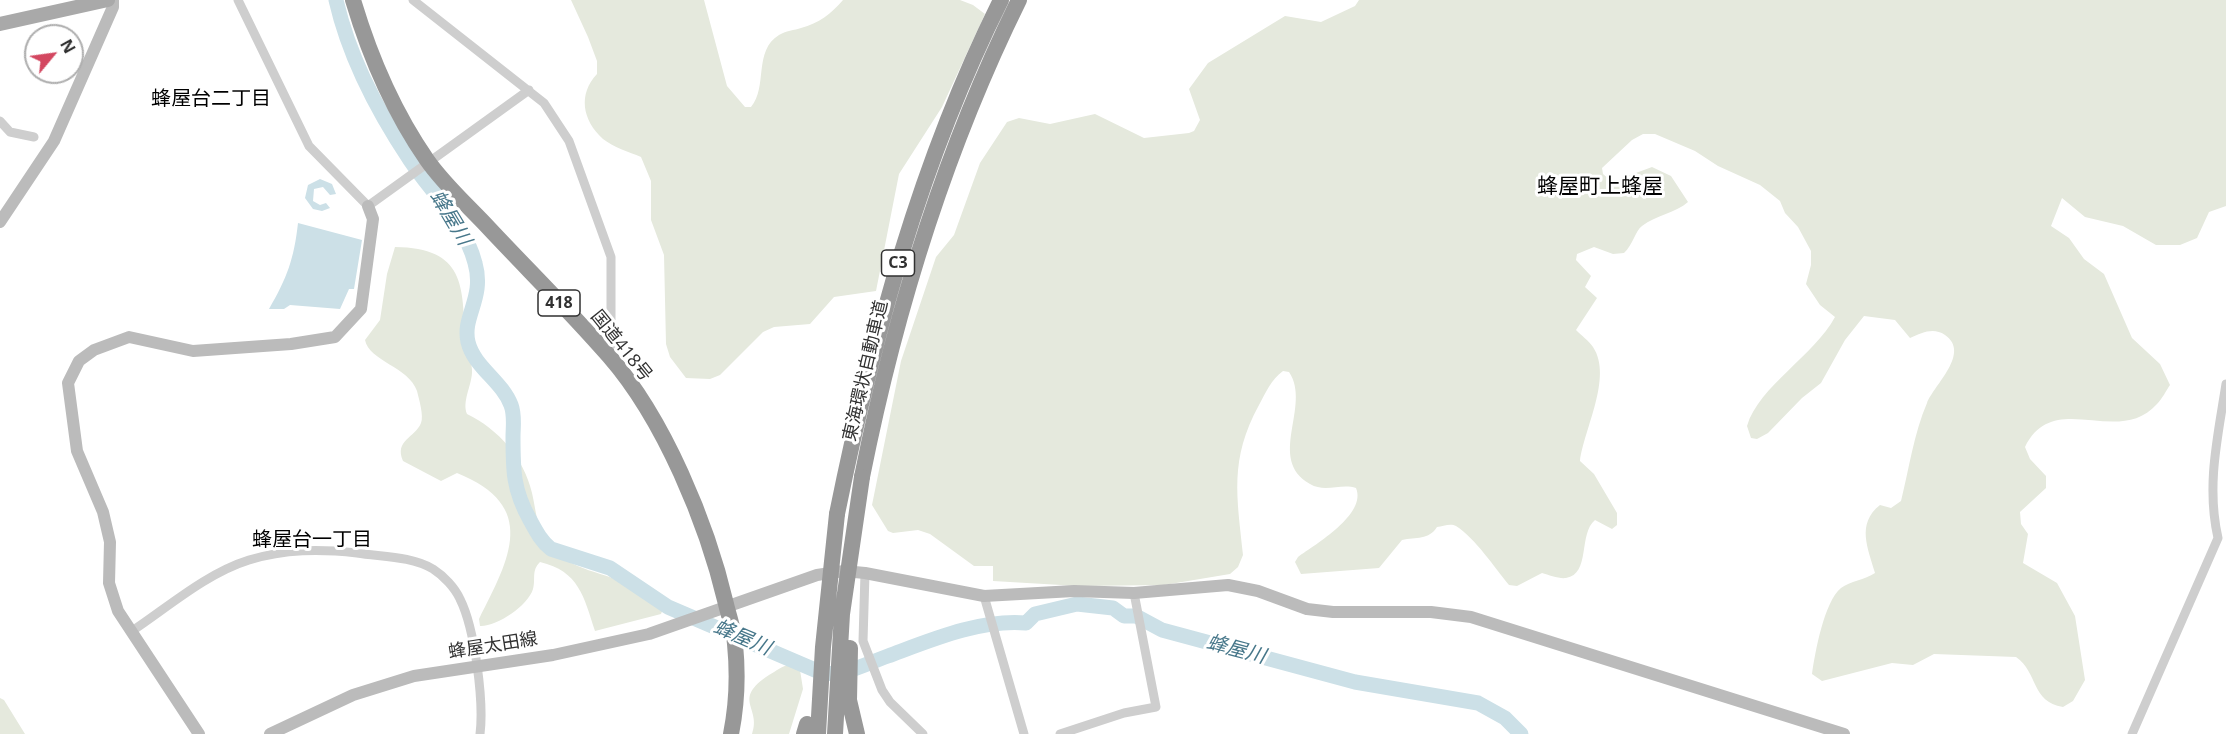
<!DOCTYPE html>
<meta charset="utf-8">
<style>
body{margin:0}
#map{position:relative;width:2226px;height:734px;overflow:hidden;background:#fff;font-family:"Open Sans",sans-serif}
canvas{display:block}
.north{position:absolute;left:24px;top:24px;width:60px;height:60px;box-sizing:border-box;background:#fff;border:2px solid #adadad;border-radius:50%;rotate:61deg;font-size:16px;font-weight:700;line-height:24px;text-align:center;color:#313131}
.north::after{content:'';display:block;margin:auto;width:21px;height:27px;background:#d34760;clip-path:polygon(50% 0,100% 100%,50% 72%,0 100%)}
</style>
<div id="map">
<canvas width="2226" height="734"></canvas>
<div class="north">N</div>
</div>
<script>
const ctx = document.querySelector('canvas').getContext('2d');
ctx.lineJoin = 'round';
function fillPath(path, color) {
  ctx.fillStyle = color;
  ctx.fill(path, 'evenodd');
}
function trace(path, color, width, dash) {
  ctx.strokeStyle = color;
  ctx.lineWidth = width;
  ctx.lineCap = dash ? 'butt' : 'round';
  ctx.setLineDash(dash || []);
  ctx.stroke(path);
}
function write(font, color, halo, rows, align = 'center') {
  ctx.font = font + ' "Open Sans","Noto Sans JP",sans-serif';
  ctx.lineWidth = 6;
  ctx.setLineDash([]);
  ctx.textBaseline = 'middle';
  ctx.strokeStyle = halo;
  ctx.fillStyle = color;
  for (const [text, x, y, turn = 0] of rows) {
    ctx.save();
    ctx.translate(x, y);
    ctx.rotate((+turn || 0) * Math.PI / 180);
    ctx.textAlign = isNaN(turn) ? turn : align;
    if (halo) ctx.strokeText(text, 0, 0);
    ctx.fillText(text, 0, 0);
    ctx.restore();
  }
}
fillPath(new Path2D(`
 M571,0H704L727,86L745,107H751C768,87 753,51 779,35C785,31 795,30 801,28C819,23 831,14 843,0H960L973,5L985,14L942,107L899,174L876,291L834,297L810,324L774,327L763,332L720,375L710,379L686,378L670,357L666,344L664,255L651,220V181L641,157C629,152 613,147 603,139C582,120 578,94 597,74V61L588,37Z
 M1359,0H2226V206L2209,212L2197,238L2180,245H2156L2123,226L2085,217L2062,198L2051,226L2069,238L2084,259L2104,274L2132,338L2160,364L2170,385C2166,391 2162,399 2157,404C2118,448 2054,388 2025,447L2030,459L2046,476V488L2020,512L2021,524L2028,534L2023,563L2057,583L2075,616L2085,680L2073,701L2063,707C2031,702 2038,672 2016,657L1934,654L1913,665L1892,663L1822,681L1812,674C1815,653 1824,602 1841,588C1850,581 1865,580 1875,573C1868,548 1856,524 1880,505L1891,508L1901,501C1909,469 1914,433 1927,403C1934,385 1971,353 1945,335C1933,327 1922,333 1910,338L1895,320L1864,316L1845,340L1821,383L1802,398L1768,433L1757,439L1751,438L1747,426C1759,386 1814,356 1835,317L1820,305L1806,284L1811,265V251L1798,227L1785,213L1780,201L1760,185L1718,166L1695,151L1655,134H1643L1632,140L1602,168L1603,174L1611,181L1617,180L1652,167L1671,176L1688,202C1676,213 1656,215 1642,226C1635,231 1633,245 1624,253L1613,254L1594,247L1577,254L1576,260L1591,276L1585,287L1597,298L1576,330C1581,335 1589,341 1593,347C1613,377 1584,429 1580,461L1594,474L1617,513V525L1612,529L1595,520C1578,534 1591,574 1566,578C1559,579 1549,575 1542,573L1517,586L1509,585C1494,567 1476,539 1456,526C1451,523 1443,526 1437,527C1429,540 1416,537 1402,540L1379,568L1301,574L1295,562L1298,557C1316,544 1367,514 1356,488C1341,483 1325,493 1310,484C1266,459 1312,406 1289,372L1283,371C1271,380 1266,392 1259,405C1229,460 1237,496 1243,555L1238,567L1230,574L1164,585L1078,586L993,581V566H974L930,534L918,530L893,533L888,531L872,505L901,361L936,257L954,235L980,163L1007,122L1019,118L1050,124L1095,114L1144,138L1189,133L1194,131L1200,120L1189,89L1208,63L1285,16L1321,22L1355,6Z
 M395,247C465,248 463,285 465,342C466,352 473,363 472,373C471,387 462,402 467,414C498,429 524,458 532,493C536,510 537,530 548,545C569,571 607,572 633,587C644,593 653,602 663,609L661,614L595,631C584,597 579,571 540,562C531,571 536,579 533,589C528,606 496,627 480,626L479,619C510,558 539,506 457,473L441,481L403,461C394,440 415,438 421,423C424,416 419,399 417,391C409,367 369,361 365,340L380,320L387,274Z
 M791,664L800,670L803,689L789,734H752C762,707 731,700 769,675C776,671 782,666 791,664Z
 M0,698L4,700L25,734H0Z`), '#e5e9dd');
fillPath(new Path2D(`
 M320,179L332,184L336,194L330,195L323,187L314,189L313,201L320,205L326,203L330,208L322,211L313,209L305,198L308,185Z
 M298,223L362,240L354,289H349L340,309L290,305L284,309H269C287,278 294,259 298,223Z`), '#cce0e7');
trace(new Path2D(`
 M336,0C349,57 378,112 410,160C432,193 465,224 475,263C485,298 462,316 468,342C474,367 502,381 511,405C515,415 513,427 513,437C513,470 513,490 530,520C536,531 541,541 551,549L610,568L668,607L822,673C846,676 865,664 888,656C931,640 980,619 1026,623L1035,614L1077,604L1113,608L1124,616H1136L1162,630L1355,682L1478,703L1505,718L1521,734`), '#cce0e7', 15);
trace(new Path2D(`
 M238,0L309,146L368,206L529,90
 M413,0L544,103L569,141L611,257V357
 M0,121L10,132L34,137
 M865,573L863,641L882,690L890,702L923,734
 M984,596L1024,734
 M132,631C168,607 207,573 249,560C285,549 320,549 357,553C382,557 411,556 433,569C444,576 455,588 460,599C475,629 484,702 480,734
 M1060,734L1124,713L1156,707L1134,593
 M2132,734L2218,538C2206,485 2218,436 2226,384`), '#cecece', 9);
trace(new Path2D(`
 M0,222L54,141L113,7V0
 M199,734L118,611L109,583L110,542L103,512L77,451L68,383L79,361L94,350L129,337L193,351L291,344L335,337L361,309L373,219L368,206
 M270,734L353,695L414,676L553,655L649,634L817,575L844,571L865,573L984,596L1074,591L1134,593L1228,585L1258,591L1307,609L1333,612H1431L1471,617L1844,734`), '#bbb', 12);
trace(new Path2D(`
 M0,24L108,0`), '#a9a9a9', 14);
trace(new Path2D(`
 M353,0C370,57 393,111 427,160C443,183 465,203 485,224C526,268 569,310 609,356C664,419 707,523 726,604C729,617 734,630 735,644C738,674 737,704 731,734
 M862,477C895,312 944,152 1019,0
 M837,514C873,337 920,162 1001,0
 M804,734L807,724`), '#989898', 16);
trace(new Path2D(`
 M850,648L849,700L857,734
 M818,734L823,647L837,514
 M835,734L842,614L862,477`), '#989898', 16);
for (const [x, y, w] of [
 [898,263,33],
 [559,303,42]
]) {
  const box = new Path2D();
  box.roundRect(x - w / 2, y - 13, w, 26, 4.5);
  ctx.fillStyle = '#fff';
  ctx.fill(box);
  trace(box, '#313131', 1.5);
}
write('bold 16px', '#313131', null, [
 ["C3",898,263],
 ["418",559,303]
]);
write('18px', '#313131', '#fff', [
 ["国道418号",621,346,51],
 ["東海環状自動車道",866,371,-77],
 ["蜂屋太田線",493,646,-9]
]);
write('20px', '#000', '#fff', [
 ["蜂屋台二丁目",211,99],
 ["蜂屋台一丁目",312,540]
]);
write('italic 20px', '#47778a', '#fff', [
 ["蜂屋川",450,218,59],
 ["蜂屋川",742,638,23],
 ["蜂屋川",1236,650,15]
]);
write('21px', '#000', '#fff', [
 ["蜂屋町上蜂屋",1600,187]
]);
</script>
